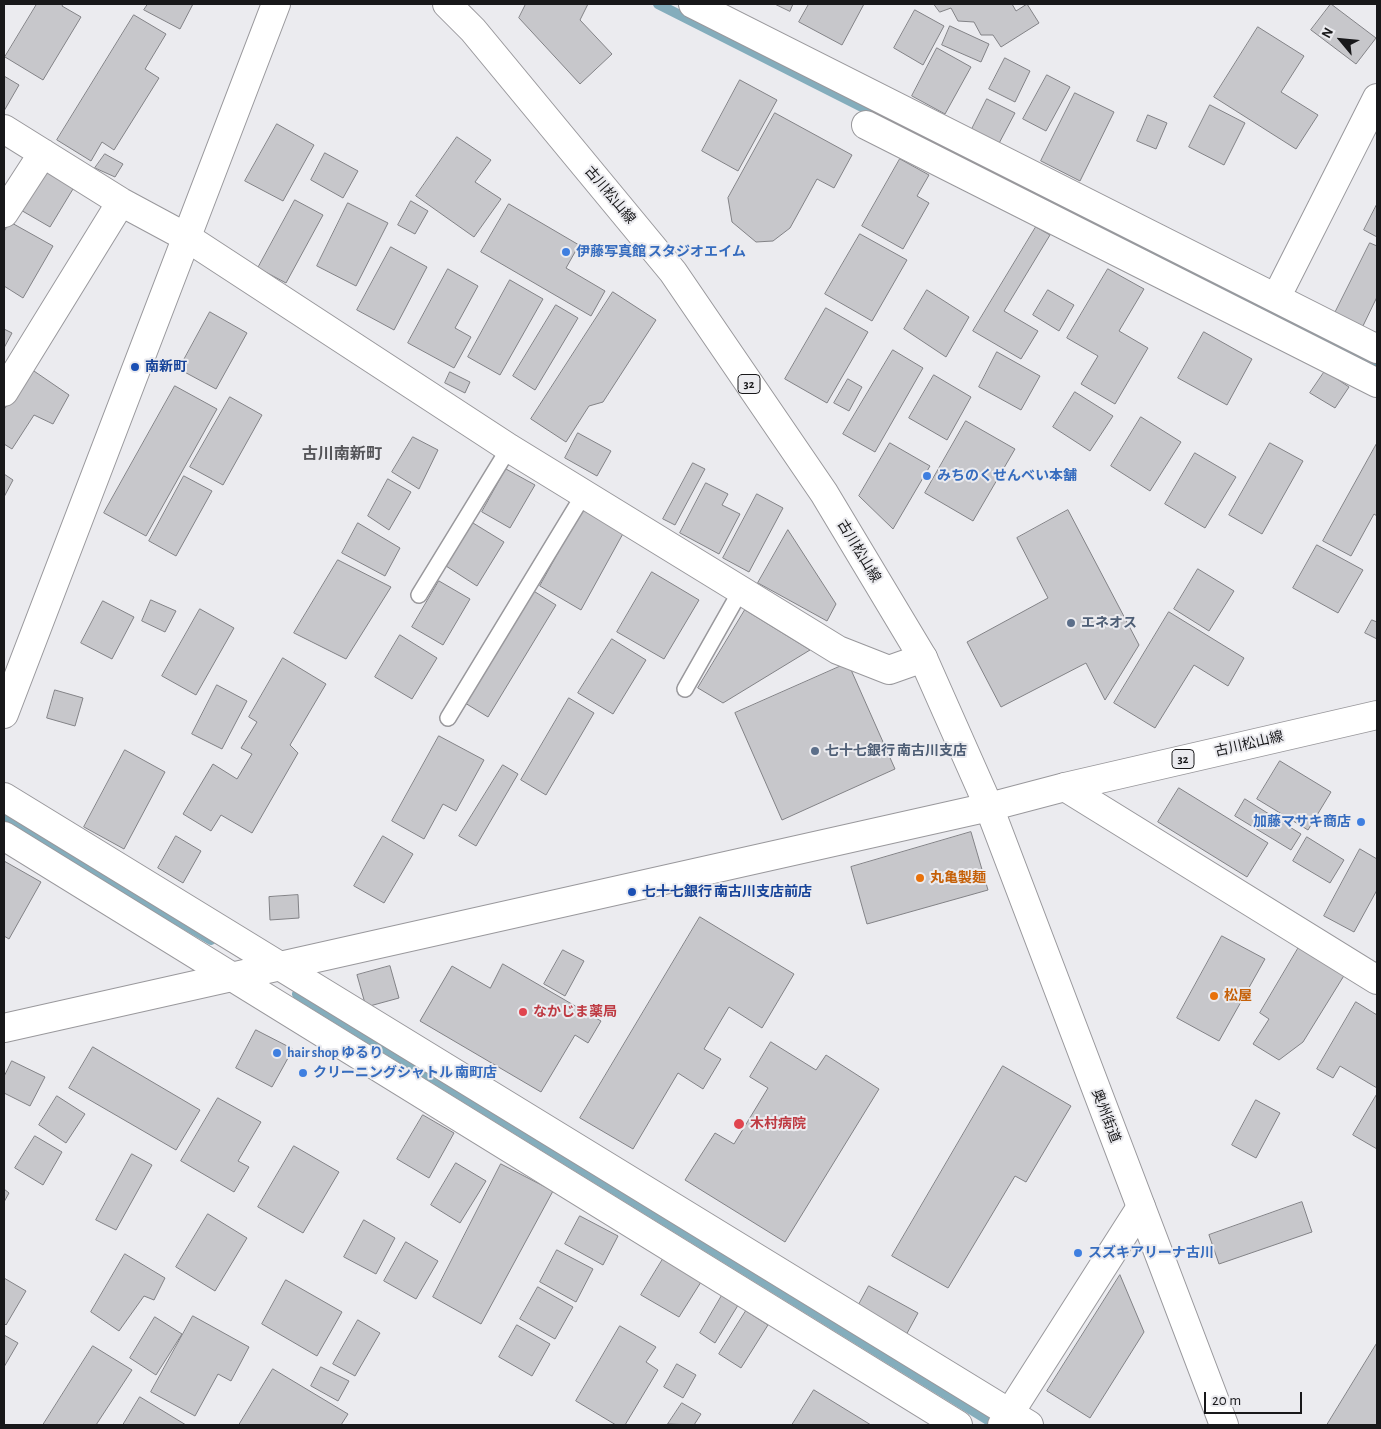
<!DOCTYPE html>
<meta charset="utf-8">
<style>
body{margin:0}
#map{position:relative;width:1381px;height:1429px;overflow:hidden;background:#ebebef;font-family:"Alegreya Sans",sans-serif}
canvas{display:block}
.frame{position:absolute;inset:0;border:5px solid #18181a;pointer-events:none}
.north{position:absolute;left:1316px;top:15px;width:50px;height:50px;-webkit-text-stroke:4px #ebebef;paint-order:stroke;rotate:298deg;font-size:14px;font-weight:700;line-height:20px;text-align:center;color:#18181a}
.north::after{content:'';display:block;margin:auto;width:18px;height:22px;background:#18181a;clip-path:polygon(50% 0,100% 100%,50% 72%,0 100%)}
.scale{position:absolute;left:1204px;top:1392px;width:98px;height:22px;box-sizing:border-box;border:2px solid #18181a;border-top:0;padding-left:6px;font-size:15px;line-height:18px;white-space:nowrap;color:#18181a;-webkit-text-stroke:4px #ebebef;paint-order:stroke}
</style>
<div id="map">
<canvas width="1381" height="1429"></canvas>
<div class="frame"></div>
<div class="north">N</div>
<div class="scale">20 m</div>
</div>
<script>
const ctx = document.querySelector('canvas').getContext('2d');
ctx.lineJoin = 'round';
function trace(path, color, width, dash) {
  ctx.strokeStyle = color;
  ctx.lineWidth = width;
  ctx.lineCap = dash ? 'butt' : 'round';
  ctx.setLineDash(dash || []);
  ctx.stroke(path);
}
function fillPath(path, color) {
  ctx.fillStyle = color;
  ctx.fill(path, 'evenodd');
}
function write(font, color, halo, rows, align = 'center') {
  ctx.font = font + ' "Alegreya Sans","Noto Sans JP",sans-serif';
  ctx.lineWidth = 4;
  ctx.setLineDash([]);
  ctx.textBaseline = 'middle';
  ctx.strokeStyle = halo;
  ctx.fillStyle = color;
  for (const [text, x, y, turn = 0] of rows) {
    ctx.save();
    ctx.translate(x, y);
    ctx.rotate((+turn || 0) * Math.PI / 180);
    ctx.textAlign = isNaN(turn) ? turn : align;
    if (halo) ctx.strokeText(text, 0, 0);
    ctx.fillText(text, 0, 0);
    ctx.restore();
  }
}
trace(new Path2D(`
 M658,4L1377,367
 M8,817L148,903L211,940
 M297,994L996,1425`), '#84adbc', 10);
const building = new Path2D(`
 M37,4H63L62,6L81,17L43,80L5,57Z
 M148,4H193L180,29L144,10Z
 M526,4H588L580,20L612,54L580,84L519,18Z
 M775,4H793L790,11Z
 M809,4H864L842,45L799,22Z
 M934,4H1012L1016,11L1027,4L1039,23L1001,47L993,35H981L974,22L958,21L951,8L940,12Z
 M1331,4L1376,38L1356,64L1311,30Z
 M915,10L944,26L923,65L894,48Z
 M134,15L166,34L145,69L159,78L114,150L102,142L91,161L57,140Z
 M950,26L989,44L981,62L942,45Z
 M1258,27L1304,56L1281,92L1318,115L1296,149L1214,97Z
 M937,48L971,67L945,114L912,96Z
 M1005,58L1030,71L1015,102L989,89Z
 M1047,75L1070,87L1046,131L1023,119Z
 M4,76L19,85L4,111Z
 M740,80L777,100L738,171L702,151Z
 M1075,93L1114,112L1080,181L1041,161Z
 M987,99L1015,113L996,149L969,135Z
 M1210,105L1245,123L1224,165L1189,147Z
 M775,113L852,155L834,188L817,179L790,228L773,241L756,242L732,222L728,198Z
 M1148,115L1167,123L1156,149L1137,141Z
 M277,124L314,145L283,201L245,181Z
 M457,137L491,160L475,182L501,199L474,237L416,196Z
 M325,153L358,171L343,198L311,180Z
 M105,154L123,164L115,177L95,168Z
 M900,159L929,175L917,196L929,203L903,249L862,226Z
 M44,165L76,184L50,227L19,209Z
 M295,200L323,215L286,283L258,268Z
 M411,201L428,211L415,234L398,225Z
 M348,203L388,223L356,286L317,266Z
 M509,204L579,245L566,268L605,291L591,316L481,252Z
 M1377,204V237L1364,230Z
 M10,222L53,246L23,298L4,286V232Z
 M1036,227L1050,235L1004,311L1038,331L1021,359L973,331Z
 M860,234L907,260L872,321L825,294Z
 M1370,243L1377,246V297L1361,330L1333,317Z
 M391,247L427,267L394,330L357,310Z
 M448,269L478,286L455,328L471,337L454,368L408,343Z
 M1108,269L1144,289L1119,331L1148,348L1115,404L1081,384L1098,356L1067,338Z
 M510,280L543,299L500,375L468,357Z
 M927,290L969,317L946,357L904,329Z
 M1048,290L1074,305L1059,331L1033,315Z
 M613,292L656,320L603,402L589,406L566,442L531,419Z
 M556,305L578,318L535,390L513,376Z
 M826,308L868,332L827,403L785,379Z
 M210,312L247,333L216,389L179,369Z
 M4,329L12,333L4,348Z
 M1204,332L1252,359L1227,405L1178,378Z
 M893,350L923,368L875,452L843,434Z
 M997,352L1040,376L1021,410L979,387Z
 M31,369L69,395L53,424L34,415L12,449L4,444V410Z
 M1325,371L1349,387L1335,408L1310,393Z
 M450,372L470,382L465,393L445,383Z
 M934,375L971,397L947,440L909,418Z
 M848,379L862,387L849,411L834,403Z
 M175,386L217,409L146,536L104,513Z
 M1075,392L1113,416L1090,451L1053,427Z
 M230,397L262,415L223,485L190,467Z
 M1141,417L1181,442L1150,491L1111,466Z
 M966,421L1015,449L973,521L925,493Z
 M578,433L611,451L597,476L565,458Z
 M413,437L438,450L419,489L392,472Z
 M890,443L930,466L893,529L859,496Z
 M1270,443L1303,461L1262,534L1229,515Z
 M1377,443V516L1374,514L1351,556L1323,541Z
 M1195,453L1236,477L1205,528L1165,504Z
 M693,463L705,469L675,525L663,519Z
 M506,469L535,485L510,528L482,512Z
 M4,474L13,480L4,497Z
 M184,476L212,491L176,556L149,541Z
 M388,479L411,492L389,530L368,516Z
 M706,483L728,494L722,505L740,514L719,554L680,533Z
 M757,494L783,508L749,572L723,558Z
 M584,507L625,530L581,610L540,586Z
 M1068,510L1139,645L1105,700L1086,663L1001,707L967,642L1048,598L1017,538Z
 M358,523L400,548L385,576L342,553Z
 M473,523L504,542L477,586L446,566Z
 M788,530L836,604L827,621L758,583Z
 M1317,545L1363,570L1338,613L1293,588Z
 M338,560L391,587L346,659L294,633Z
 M1198,569L1234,591L1209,631L1174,609Z
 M652,572L699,600L664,659L617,632Z
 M439,581L470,599L443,645L412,627Z
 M532,590L556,605L488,717L465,703Z
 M151,600L176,611L165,632L142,621Z
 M103,601L134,617L112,659L81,643Z
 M200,609L234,628L196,695L162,676Z
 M745,610L810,650L723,703L698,688Z
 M1169,612L1244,658L1228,686L1194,665L1155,728L1114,703Z
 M1372,620L1377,622V639L1365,633Z
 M400,635L437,658L412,699L375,677Z
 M612,639L646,660L613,714L578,693Z
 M283,658L326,684L290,745L298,753L252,833L221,815L211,831L183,814L213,764L237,779L252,754L241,748L257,722L249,717Z
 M848,663L895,769L782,820L735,713Z
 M217,685L247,701L222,749L192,734Z
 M55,690L83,698L75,726L47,718Z
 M569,698L594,713L546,795L521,780Z
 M439,736L484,760L456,811L443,804L424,839L392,821Z
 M125,750L165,772L124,849L84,827Z
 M1280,761L1331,792L1308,830L1257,799Z
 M503,765L518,774L476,846L459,836Z
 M1179,788L1268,843L1247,877L1158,822Z
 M1245,799L1301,834L1291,850L1235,816Z
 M971,832L988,890L867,924L851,867Z
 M176,836L201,851L183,883L158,868Z
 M383,836L413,854L384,903L354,886Z
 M1307,837L1344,860L1330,883L1293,861Z
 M1360,849L1377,859V890L1354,932L1324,916Z
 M4,861L41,882L9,939L4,936Z
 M298,895L299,918L270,920L269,897Z
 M700,917L794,974L762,1028L729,1007L704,1049L721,1059L703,1089L678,1073L633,1149L580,1118Z
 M1222,936L1265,959L1219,1041L1177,1018Z
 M1299,947L1345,974L1303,1042L1279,1060L1253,1044L1269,1019L1260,1013Z
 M563,950L584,961L565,996L544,984Z
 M503,964L601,1021L588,1043L575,1035L541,1092L420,1021L452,966L490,988Z
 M390,966L399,998L366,1007L357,975Z
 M1356,1002L1377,1015V1088L1340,1066L1333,1078L1317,1069Z
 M256,1030L293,1049L272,1087L236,1068Z
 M771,1042L816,1070L826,1055L879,1089L785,1242L685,1180L715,1133L734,1144L768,1088L750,1077Z
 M93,1047L200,1110L176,1150L69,1088Z
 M12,1061L45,1077L30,1106L4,1093V1077Z
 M1003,1066L1071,1106L1026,1182L1015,1176L948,1288L892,1256Z
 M1377,1094V1149L1353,1135Z
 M57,1096L85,1114L66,1143L39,1125Z
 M218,1098L261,1122L238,1161L249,1167L234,1192L181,1161Z
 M1256,1100L1280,1113L1256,1158L1232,1145Z
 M423,1115L454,1133L429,1178L397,1159Z
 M35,1136L62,1152L43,1185L15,1168Z
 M294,1146L339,1172L303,1233L258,1207Z
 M132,1154L152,1165L116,1230L96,1220Z
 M456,1163L486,1181L460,1223L431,1205Z
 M501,1164L553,1191L481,1324L433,1297Z
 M4,1189L9,1193L4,1202Z
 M1302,1202L1312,1232L1219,1264L1209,1235Z
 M208,1214L247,1238L215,1291L176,1267Z
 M580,1216L618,1236L603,1265L565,1244Z
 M364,1220L395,1238L376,1274L344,1257Z
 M406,1242L438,1261L416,1299L384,1281Z
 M557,1250L593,1269L576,1302L540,1282Z
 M125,1254L165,1278L154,1300L144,1296L119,1331L91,1312Z
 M663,1259L701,1282L679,1317L641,1295Z
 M1120,1275L1144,1332L1090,1418L1047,1391Z
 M4,1278L26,1291L6,1325L4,1323Z
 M286,1280L342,1312L317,1356L262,1324Z
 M869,1286L918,1313L905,1337L856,1310Z
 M538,1287L573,1307L555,1339L520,1319Z
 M724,1292L740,1302L715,1343L700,1333Z
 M746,1311L768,1325L741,1368L719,1354Z
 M193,1316L249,1347L231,1381L218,1374L195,1416L151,1392Z
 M155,1317L182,1334L156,1375L130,1358Z
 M358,1320L380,1333L355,1376L333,1364Z
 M517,1325L550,1344L532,1376L499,1357Z
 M620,1326L656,1347L646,1362L658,1370L625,1425H616L576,1401Z
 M4,1335L18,1343L4,1367Z
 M1377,1343V1425H1327Z
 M93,1346L132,1370L96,1425H43Z
 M677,1364L696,1375L683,1398L664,1387Z
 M321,1367L349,1381L338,1401L311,1386Z
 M273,1369L348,1414L341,1425H239Z
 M814,1390L871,1425H792Z
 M140,1397L186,1425H123Z
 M682,1403L701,1414L694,1425L668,1424Z`);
fillPath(building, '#c7c7cb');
trace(building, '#828286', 1);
const lane = new Path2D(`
 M419,595L509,448
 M685,689L741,590
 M448,718L584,494`);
const street = new Path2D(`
 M693,4L1377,349
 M866,125L1377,383
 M4,129L121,202L186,237L509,448L838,650L889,670L923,658
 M4,213L43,153
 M1276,298L1377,98
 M4,392L121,202
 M1065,787L1377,980
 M4,797L1029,1425
 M4,836L958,1425
 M1002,1425L1141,1207`);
const secondary = new Path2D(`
 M4,714L276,4
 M4,1028C332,956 660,880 989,807L1224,1425`);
const primary = new Path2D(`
 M447,4L473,30L673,272L824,493L923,658L989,807L1065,787L1377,715`);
trace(lane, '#99989c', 18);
trace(street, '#99989c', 30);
trace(secondary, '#99989c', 30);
trace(primary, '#99989c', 30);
trace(lane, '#fff', 15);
trace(street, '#fff', 28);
trace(secondary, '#fff', 28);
trace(primary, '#fff', 28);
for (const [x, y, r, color] of [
 [566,252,5,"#3f7fe0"],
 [135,367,5,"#1a4fb4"],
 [927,476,5,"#3f7fe0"],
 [1071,623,5,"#5c6f8a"],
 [815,751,5,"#5c6f8a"],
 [1361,822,5,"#3f7fe0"],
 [920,878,5,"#e8710a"],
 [632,892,5,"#1a4fb4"],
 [1214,996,5,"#e8710a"],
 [523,1012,5,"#e0444e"],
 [277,1053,5,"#3f7fe0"],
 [303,1073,5,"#3f7fe0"],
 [739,1124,6,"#e0444e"],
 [1078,1253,5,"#3f7fe0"]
]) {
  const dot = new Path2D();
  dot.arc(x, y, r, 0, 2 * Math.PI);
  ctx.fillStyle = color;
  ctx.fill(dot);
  trace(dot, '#ebebef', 2);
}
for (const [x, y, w] of [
 [749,384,22],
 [1183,759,22]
]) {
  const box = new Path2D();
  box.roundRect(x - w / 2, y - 9.5, w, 19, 4);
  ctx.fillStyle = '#ebebef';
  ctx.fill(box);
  trace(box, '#18181a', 1);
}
write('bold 12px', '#18181a', null, [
 ["32",749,384],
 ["32",1183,759]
]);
write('14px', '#18181a', '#ebebef', [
 ["古川松山線",610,195,50],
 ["古川松山線",859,551,59],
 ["古川松山線",1249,744,-13],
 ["奥州街道",1106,1116,69]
]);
write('bold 14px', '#366cbe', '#ebebef', [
 ["伊藤写真館 スタジオエイム",576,252],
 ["みちのくせんべい本舗",937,476],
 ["加藤マサキ商店",1351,822,"right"],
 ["hair shop ゆるり",287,1053],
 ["クリーニングシャトル 南町店",313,1073],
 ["スズキアリーナ古川",1088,1253]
], 'left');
write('bold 14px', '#164399', '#ebebef', [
 ["南新町",145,367],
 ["七十七銀行 南古川支店前店",642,892]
], 'left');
write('bold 14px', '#4e5e75', '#ebebef', [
 ["エネオス",1081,623],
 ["七十七銀行 南古川支店",825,751]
], 'left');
write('bold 14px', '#c56008', '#ebebef', [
 ["丸亀製麺",930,878],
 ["松屋",1224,996]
], 'left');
write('bold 14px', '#be3a42', '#ebebef', [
 ["なかじま薬局",533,1012],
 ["木村病院",750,1124]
], 'left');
write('bold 16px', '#545458', '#ebebef', [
 ["古川南新町",342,454]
]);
</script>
